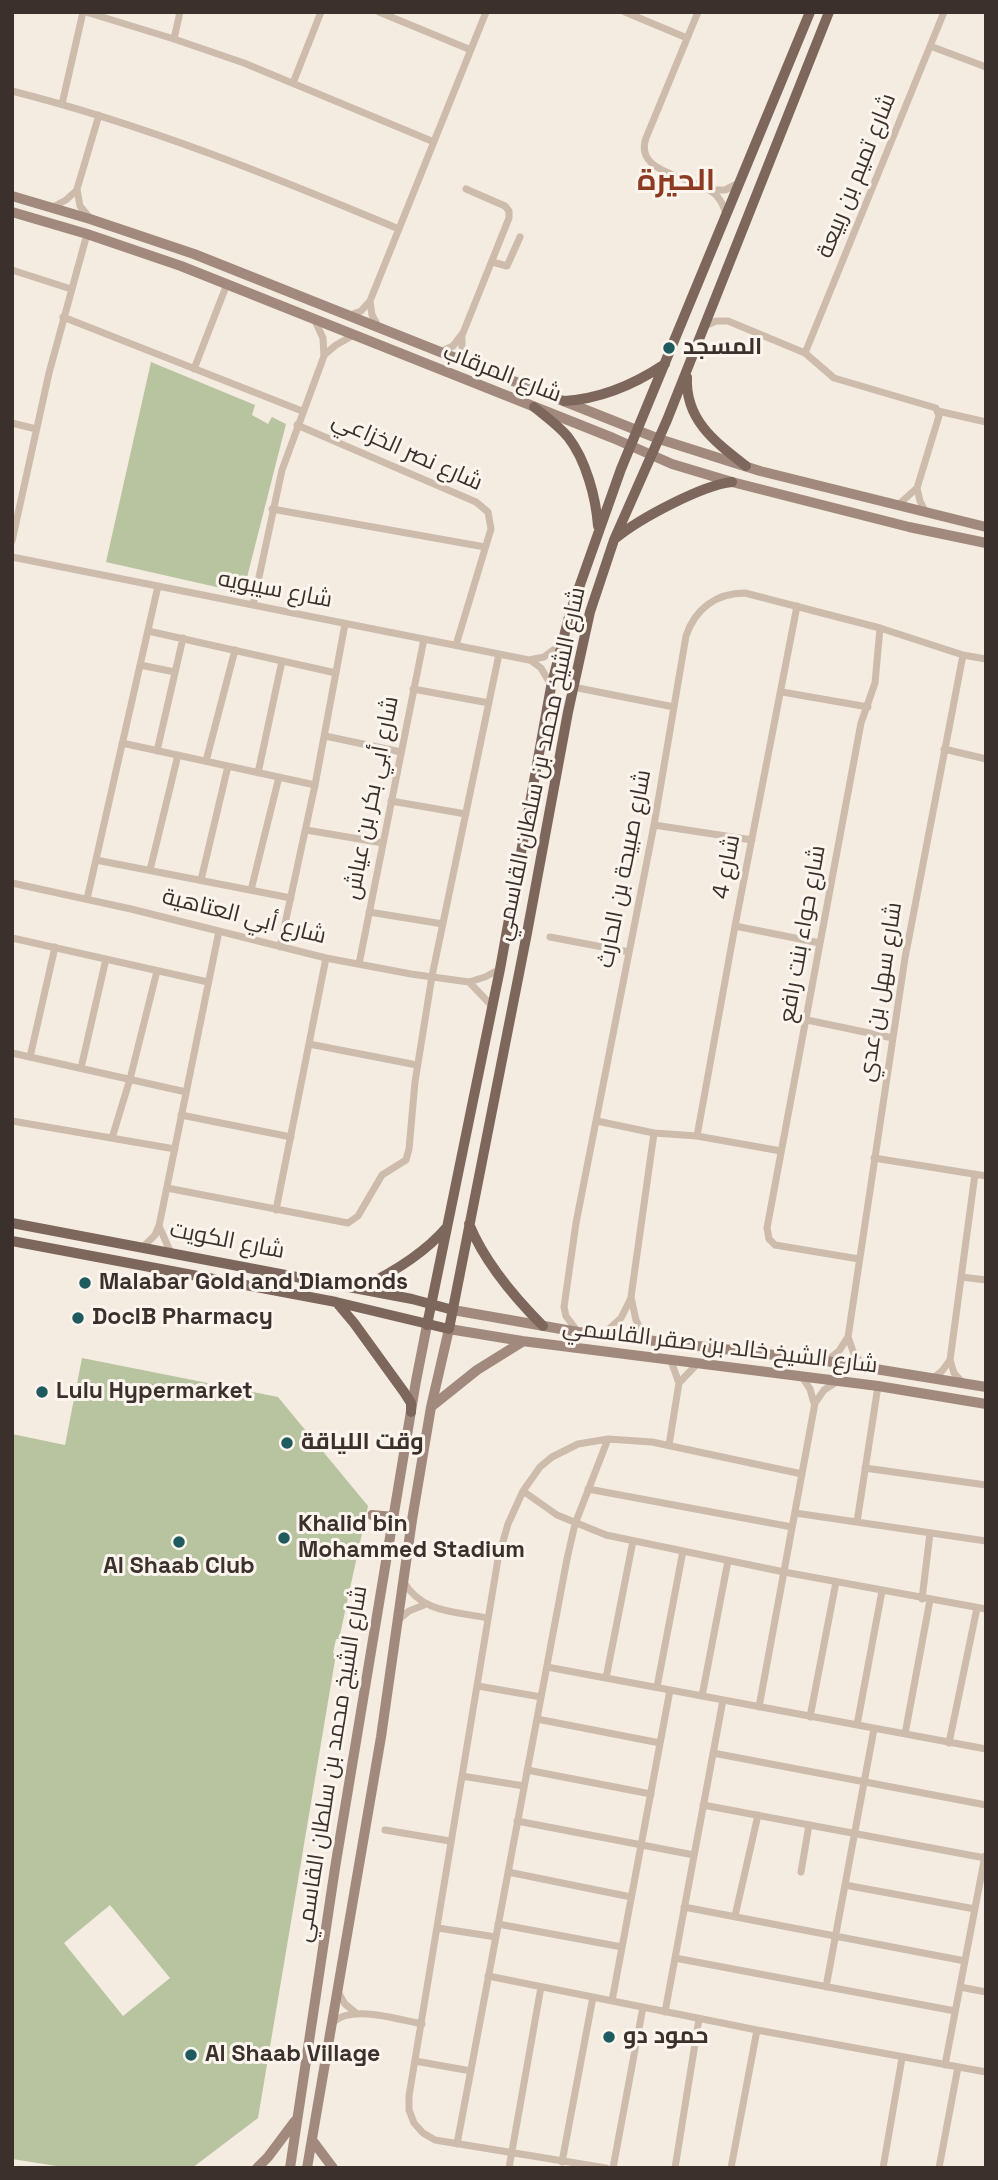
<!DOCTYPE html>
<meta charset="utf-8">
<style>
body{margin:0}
#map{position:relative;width:998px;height:2180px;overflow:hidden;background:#f4ebe1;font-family:"Space Grotesk",sans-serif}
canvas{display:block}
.frame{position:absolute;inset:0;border:14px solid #3b302b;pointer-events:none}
</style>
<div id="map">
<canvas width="998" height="2180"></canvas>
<div class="frame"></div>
</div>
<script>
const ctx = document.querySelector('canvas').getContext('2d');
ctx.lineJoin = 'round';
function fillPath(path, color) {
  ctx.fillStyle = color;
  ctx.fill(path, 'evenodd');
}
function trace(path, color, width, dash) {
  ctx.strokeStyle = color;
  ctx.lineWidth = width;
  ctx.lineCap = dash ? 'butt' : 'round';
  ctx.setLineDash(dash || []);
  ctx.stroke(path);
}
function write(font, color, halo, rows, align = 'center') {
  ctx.font = font + ' "Space Grotesk",Cairo,sans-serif';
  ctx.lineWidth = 6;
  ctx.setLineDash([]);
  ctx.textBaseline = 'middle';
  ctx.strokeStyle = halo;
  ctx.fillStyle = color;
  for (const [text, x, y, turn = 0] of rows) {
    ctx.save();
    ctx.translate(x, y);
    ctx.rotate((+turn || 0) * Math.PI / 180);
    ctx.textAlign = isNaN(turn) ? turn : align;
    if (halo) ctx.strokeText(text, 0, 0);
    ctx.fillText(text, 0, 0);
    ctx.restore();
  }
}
fillPath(new Path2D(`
 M151,362L255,405L252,415L268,424L272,417L286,424L243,593L106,562Z
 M82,1358L278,1397L368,1506L339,1639H336L333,1653L336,1654L258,2118L192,2168H69L12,2159V1434L65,1445ZM110,1905L170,1978L123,2016L64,1943Z`), '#b8c4a0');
trace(new Path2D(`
 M86,12L174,39L244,63L434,142
 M379,12L471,50
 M625,12L687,38
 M698,12L646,138C633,175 696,176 716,195C721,200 724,207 726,214
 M174,39L180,12
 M930,46L986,67
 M293,83L321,12
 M12,91C146,125 272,176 399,229
 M62,104L83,12
 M711,190H725L739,183
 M53,207L66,200L77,190
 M90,218L80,206L77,189L99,115
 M492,262L507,266L520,237
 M12,270L71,289
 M370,301L372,315L378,326
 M348,316L361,311L370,301L486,12
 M63,317L302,411
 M705,326L716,321H728L805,353L834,378L936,408L939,416L917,488L898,505
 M462,338V349L467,363
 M440,352L453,346L463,333L509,218V211L505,206L466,189
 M805,353L944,12
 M324,355L336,345L352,336
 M194,369L227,284
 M938,411L986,422
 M12,423L36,429
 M297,425L476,502L488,512L491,529L456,645
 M917,488L920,501L926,513
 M272,509L485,547
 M12,541L49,373L87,234
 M12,557L529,660L544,657L560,645
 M253,605L282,470L324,356L323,338L315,321
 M148,631L336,673
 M530,660L541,668L551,685
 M140,665L175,672
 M573,687L674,707
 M413,689L489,703
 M782,692L868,707
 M325,736L401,752
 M122,743L315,785
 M944,749L986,759
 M157,751L183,638
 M206,761L235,650
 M258,773L282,661
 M391,801L466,814
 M654,825L752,840
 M306,830L383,843
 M96,860L291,898
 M150,870L178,755
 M201,880L228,766
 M12,883L131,909L326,958L411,974L469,982L485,977L500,969
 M251,890L279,777
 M87,899L158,586
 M369,912L443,924
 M735,926L820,943
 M550,937L629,952
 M12,938L208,982
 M280,947L315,785L345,624
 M359,964L424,639
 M469,982L492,1006
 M807,1020L893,1038
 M309,1044L417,1065
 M12,1053L186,1092
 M30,1057L55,947
 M81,1068L106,959
 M181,1115L291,1137
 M12,1121L175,1149
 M597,1121L654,1133L697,1136L781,1151
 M697,1136L735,926L797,606
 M112,1138L130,1079L157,971
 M874,1158L986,1176
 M167,1188L348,1223L358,1216L382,1175L406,1160L409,1149L415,1082L432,976L499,654
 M276,1210L326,958
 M159,1226L170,1251
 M144,1246L155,1235L159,1226L219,931
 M859,1259L775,1245L769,1239L767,1228L861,723L875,683L880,628
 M961,1277L986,1280
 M578,1332L566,1316L564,1307L576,1223L654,825L686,636C695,609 716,593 745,593L880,628L963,655L986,659
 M602,1335L621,1318L631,1298
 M646,1340L636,1320L631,1297L654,1133
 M826,1361L839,1351L848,1337
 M865,1367L854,1354L848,1337L905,958L963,655
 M802,1377L810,1389L814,1403
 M932,1379L942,1371L950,1360
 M679,1383L697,1364
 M964,1384L954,1373L950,1360L975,1174
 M669,1445L679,1383L671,1361
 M865,1468L986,1485
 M588,1489L792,1527
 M523,1491L557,1515L606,1535L784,1572L986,1609
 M795,1513L986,1541
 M857,1522L878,1386
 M403,1581C422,1613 453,1611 487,1618
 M922,1599L930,1533
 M398,1620L409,1611L424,1605
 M547,1667L986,1749
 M606,1678L633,1541
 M478,1686L541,1697
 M657,1687L683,1551
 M702,1696L728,1561
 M759,1707L815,1403L824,1390L838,1381
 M810,1717L836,1582
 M537,1719L660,1743
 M857,1725L882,1591
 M905,1734L930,1600
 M949,1743L977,1608
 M713,1753L986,1805
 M527,1770L651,1794
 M462,1776L524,1786
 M703,1805L985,1858
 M517,1821L694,1855
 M385,1830L450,1841
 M508,1872L631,1897
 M801,1872L809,1825
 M845,1885L975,1909
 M684,1907L965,1961
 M735,1916L758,1815
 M498,1924L622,1947
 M438,1928L496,1937
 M675,1958L955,2011
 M488,1976L757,2030L986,2072
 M826,1987L874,1729
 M960,1987L986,1992
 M338,1992L345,2004L356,2013
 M612,2001L670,1690
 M665,2012L723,1700
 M333,2022C353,2005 396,2019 422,2024
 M415,2061L471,2071
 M945,2065L985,1856
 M457,2144L567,1559L575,1524L608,1439
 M562,2162L593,1997
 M509,2168L541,1987
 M606,2168L435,2140L423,2133L414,2123L409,2110V2096L498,1559L508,1524L523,1491L540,1467L552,1457L578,1444L608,1439L652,1442L802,1474
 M613,2168L643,2007
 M675,2168L699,2019
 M731,2168L757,2030
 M883,2168L902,2058
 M939,2168L958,2067`), '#cdbbac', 7);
trace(new Path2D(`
 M12,196L90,219L194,254L659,439L760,471L986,527
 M12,212L87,234L181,266L613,438L672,464L732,482L909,527L986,543
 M453,1310L578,1332L826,1361L986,1387
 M432,1406L477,1370L522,1342
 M372,1515L394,1517
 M312,2140L333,2168
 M257,2168L268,2157L295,2121
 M290,2168L335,1868L416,1381L427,1325
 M307,2168L381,1737L412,1520L431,1407L449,1329L522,1341L878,1386L986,1404`), '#a18a7d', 10);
trace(new Path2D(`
 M687,377C685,420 715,442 746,466
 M564,401C600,399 635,384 665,364
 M534,407C545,416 558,425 568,437C586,460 596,498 598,526
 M616,538C639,519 702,485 732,482
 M12,1223L412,1299L453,1310
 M469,1224C485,1263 514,1297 543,1326
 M12,1241L336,1302L449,1329L527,933L568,712L590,612L614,540L667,420L829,12
 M361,1288C392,1273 424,1254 447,1227
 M338,1304L354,1323L404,1392L411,1403V1412
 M427,1325L500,969L551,687L570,613L621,469L810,12`), '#7d675c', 10);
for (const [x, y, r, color] of [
 [669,348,7,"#1f5a5e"],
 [85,1283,7,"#1f5a5e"],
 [78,1318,7,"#1f5a5e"],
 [42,1392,7,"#1f5a5e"],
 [287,1443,7,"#1f5a5e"],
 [284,1538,7,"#1f5a5e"],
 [179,1542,7,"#1f5a5e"],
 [609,2037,7,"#1f5a5e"],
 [191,2055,7,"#1f5a5e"]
]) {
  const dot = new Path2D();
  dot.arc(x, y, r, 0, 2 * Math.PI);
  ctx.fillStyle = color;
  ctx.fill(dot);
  trace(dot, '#fbf5ee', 2.5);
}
write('23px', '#3b302b', '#fbf5ee', [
 ["شارع تميم بن ربيعة",857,176,-68],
 ["شارع المرقاب",502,374,21],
 ["شارع نصر الخزاعي",407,452,24],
 ["شارع سيبويه",275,590,11],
 ["شارع الشيخ محمد بن سلطان القاسمي",541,764,-78],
 ["شارع أبي بكر بن عياش",372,798,-79],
 ["شارع 4",727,867,-79],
 ["شارع صبيحة بن الحارث",625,869,-79],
 ["شارع أبي العتاهية",244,917,14],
 ["شارع حواء بنت رافع",803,934,-80],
 ["شارع سهل بن عدي",881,992,-81],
 ["شارع الكويت",227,1241,11],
 ["شارع الشيخ خالد بن صقر القاسمي",720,1347,7],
 ["شارع الشيخ محمد بن سلطان القاسمي",332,1764,-81]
]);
write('bold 23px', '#3b302b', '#fbf5ee', [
 ["المسجد",683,348],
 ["Malabar Gold and Diamonds",99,1283],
 ["DocIB Pharmacy",92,1318],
 ["Lulu Hypermarket",56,1392],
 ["وقت اللياقة",301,1443],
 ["Khalid bin",298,1525],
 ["Mohammed Stadium",298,1551],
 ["Al Shaab Club",179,1567,"center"],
 ["حمود دو",623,2037],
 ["Al Shaab Village",205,2055]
], 'left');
write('bold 30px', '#8c3b22', '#fbf5ee', [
 ["الحيرة",676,182]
]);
</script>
